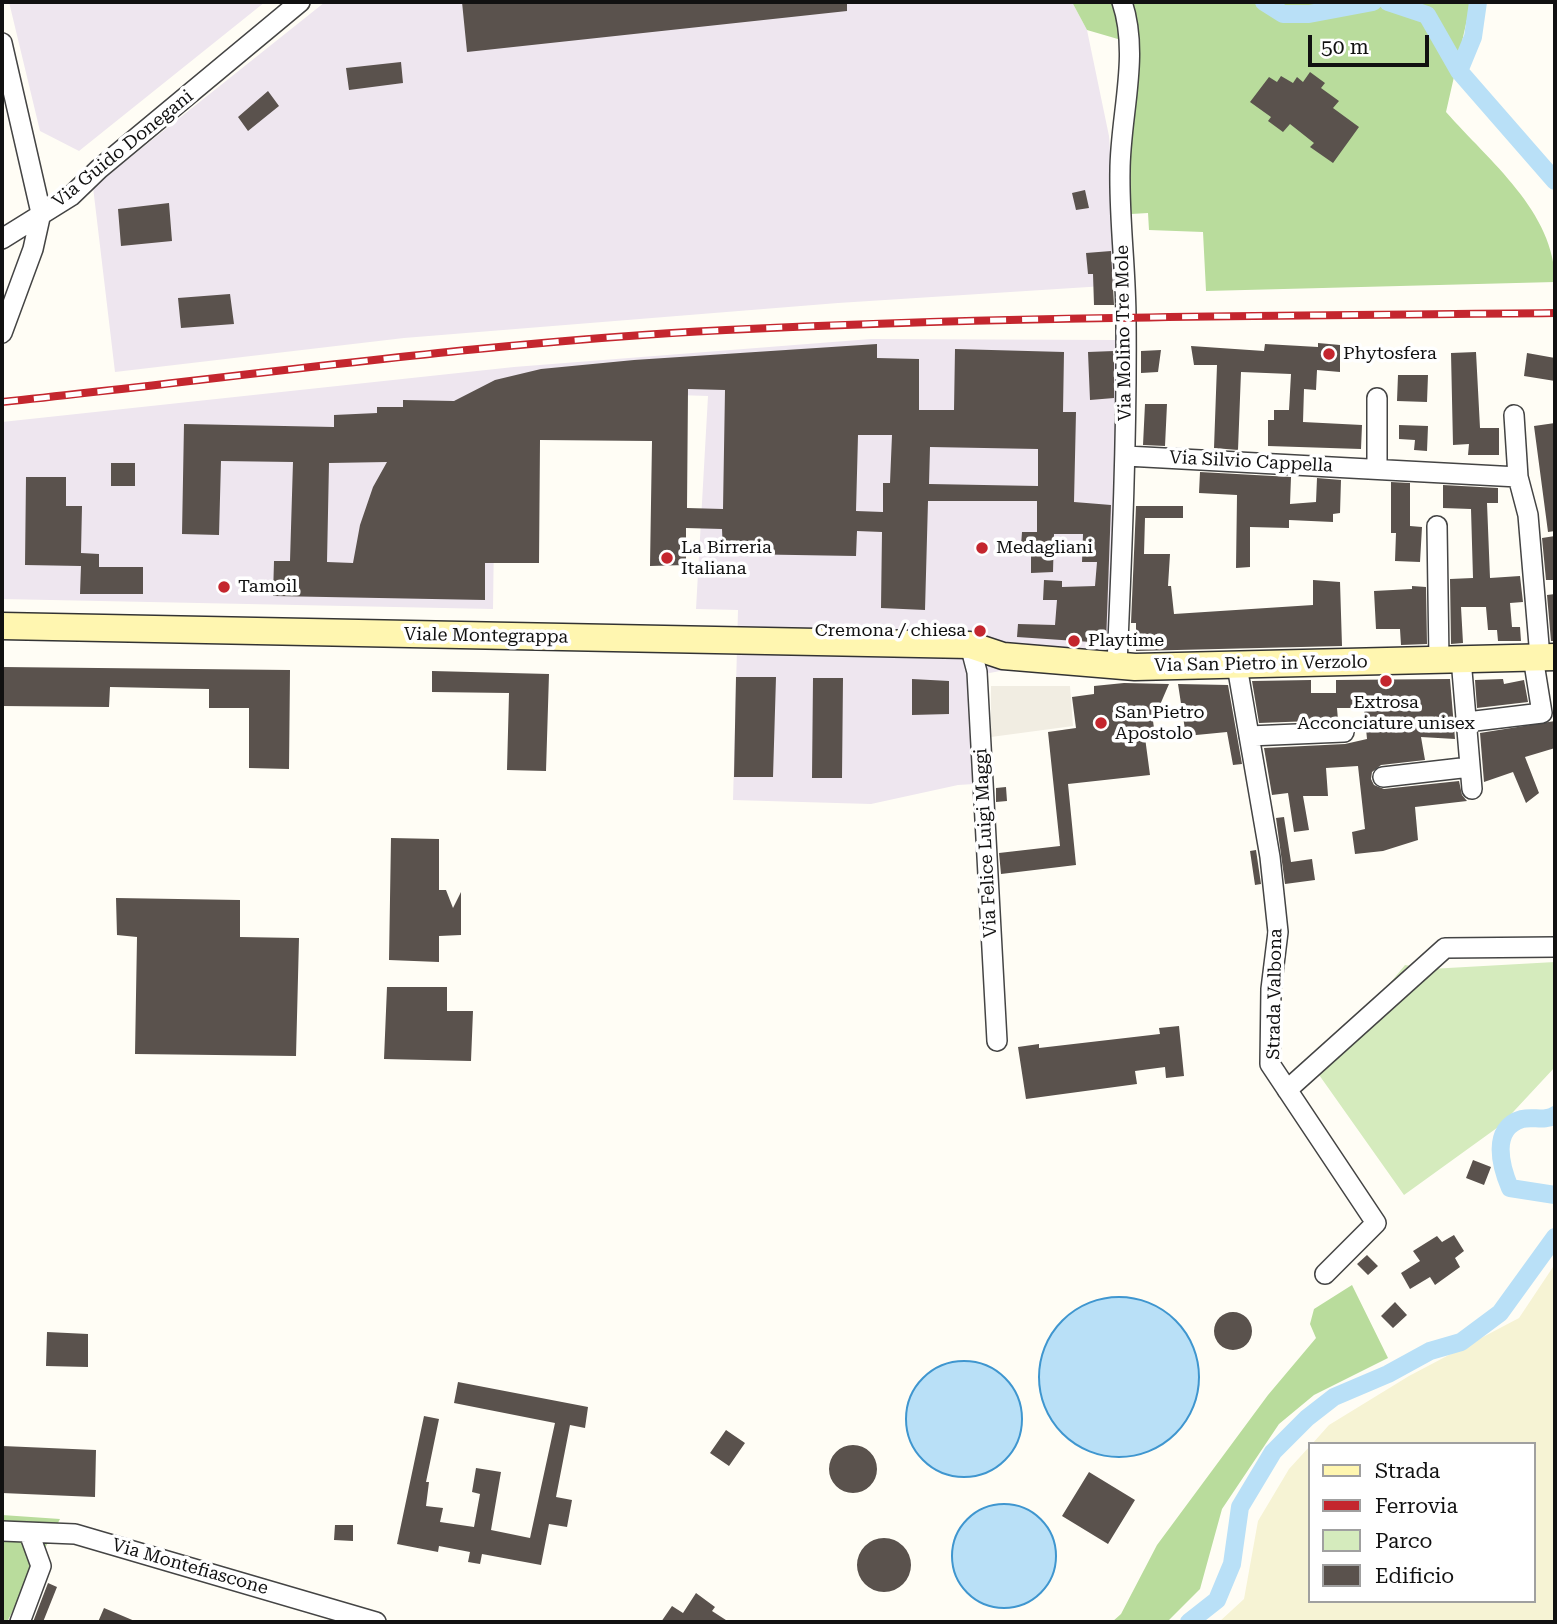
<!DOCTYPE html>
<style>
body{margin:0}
#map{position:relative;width:1557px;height:1624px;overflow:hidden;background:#fffdf5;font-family:"Roboto Serif",serif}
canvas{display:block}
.frame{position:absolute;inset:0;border:4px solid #111;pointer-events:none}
.legend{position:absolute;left:1308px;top:1442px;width:228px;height:161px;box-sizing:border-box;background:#fff;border:2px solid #a0a0a0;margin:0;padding:9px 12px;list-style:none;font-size:21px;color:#111}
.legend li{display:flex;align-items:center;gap:14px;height:35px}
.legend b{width:35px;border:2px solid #a0a0a0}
.scale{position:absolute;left:1308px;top:35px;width:121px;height:32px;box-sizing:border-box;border:4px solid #111;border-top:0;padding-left:9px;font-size:21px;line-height:24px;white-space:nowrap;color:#111;-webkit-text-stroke:5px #fff;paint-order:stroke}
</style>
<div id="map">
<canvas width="1557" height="1624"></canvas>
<div class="frame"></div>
<ul class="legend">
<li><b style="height:9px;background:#fff6b0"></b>Strada</li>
<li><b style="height:9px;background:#c4262e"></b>Ferrovia</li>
<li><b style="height:19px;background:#d5ebbd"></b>Parco</li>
<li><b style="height:19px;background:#5a524d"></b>Edificio</li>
</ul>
<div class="scale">50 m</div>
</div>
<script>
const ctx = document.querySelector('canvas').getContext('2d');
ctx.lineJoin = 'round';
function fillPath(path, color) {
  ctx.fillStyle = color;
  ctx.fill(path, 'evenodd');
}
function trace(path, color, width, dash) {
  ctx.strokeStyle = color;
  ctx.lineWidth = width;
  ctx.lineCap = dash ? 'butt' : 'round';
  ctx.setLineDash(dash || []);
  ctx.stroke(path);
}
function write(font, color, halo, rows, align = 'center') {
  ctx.font = font + ' "Roboto Serif",serif';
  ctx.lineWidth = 7;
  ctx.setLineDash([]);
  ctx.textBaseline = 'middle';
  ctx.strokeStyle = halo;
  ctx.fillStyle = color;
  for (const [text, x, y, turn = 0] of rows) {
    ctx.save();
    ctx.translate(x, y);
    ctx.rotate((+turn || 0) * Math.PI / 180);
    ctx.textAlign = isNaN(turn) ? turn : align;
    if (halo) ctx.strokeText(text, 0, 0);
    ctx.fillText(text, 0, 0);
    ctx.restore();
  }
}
fillPath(new Path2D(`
 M9,2H265L79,151L40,131Z
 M325,2H1072L1087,30L1109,136L1120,285L838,303L404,338L115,372L93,187Z
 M871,339L1118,340L1115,650L984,674L990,783L958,785L871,804L733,800L738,610L696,609L708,396L496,389L493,609L2,599V422L514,367Z`), '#eee6ef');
fillPath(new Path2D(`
 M1555,1264V1622H1219L1244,1599L1258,1521L1289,1469L1310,1446V1601H1534V1444H1312L1329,1425L1409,1376L1519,1318Z`), '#f6f3d4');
fillPath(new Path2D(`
 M1555,962V1067L1501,1125L1404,1195L1317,1072L1405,965L1430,969Z`), '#d5ebbd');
fillPath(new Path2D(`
 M1072,2H1471L1446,112C1489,161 1555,212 1555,282L1206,291L1203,232L1149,230L1148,213L1131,214L1128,136L1135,44L1087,30Z
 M1352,1285L1388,1358L1314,1395L1279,1424L1222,1509L1200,1589L1167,1622H1112L1121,1614L1157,1545L1268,1395L1316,1338L1310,1324L1314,1309Z
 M2,1515L60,1519L7,1622H2Z`), '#b9dc9c');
fillPath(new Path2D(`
 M991,686H1070L1073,726L991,737Z`), '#f1ede2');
const water = new Path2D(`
 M1039 1377a80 80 0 1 1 160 0a80 80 0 1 1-160 0Z
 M906 1419a58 58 0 1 1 116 0a58 58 0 1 1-116 0Z
 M952 1556a52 52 0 1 1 104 0a52 52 0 1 1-104 0Z`);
fillPath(water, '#b9e0f7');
trace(water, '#3f96cf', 2);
trace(new Path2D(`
 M1264,2L1283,14H1309L1373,2
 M1388,2L1427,15L1459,71L1555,181
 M1459,71L1473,37L1478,2
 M1555,1115C1544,1122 1534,1116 1522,1119C1490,1128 1501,1167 1510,1188L1555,1195
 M1189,1622L1217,1600L1232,1564L1240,1507L1273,1452L1307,1418L1334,1397L1388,1374L1430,1351L1461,1342L1500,1313L1555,1237`), '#b9e0f7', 18);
fillPath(new Path2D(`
 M462,2H847V11L467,52Z
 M401,62L403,83L349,90L346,68Z
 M1310,72L1325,83L1321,88L1339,101L1333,108L1359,127L1333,163L1310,147L1314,143L1290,124L1283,132L1268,121L1271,117L1250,102L1269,77L1277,82L1281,76L1293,83L1297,77L1303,82Z
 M268,91L279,106L248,131L238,117Z
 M1085,190L1089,208L1076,210L1072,193Z
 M169,203L172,241L121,246L118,209Z
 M1111,251L1114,305H1094L1093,274H1088L1086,253Z
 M230,294L234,324L181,328L178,298Z
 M1318,343L1340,345V372L1317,370L1316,390L1304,389L1303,422L1362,425L1361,449L1268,446V420H1274V410H1289L1291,374L1241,372L1238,450L1214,448L1217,365H1194L1191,346L1264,351L1265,344L1318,347Z
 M877,344V358L919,359V410H954L955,349L1064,352L1063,412H1076L1074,502L1111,505L1106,643L1017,637L1018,624L1055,625L1057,600H1043L1044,580L1062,581V587L1095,586L1097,562H1082L1083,534H1054L1053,572L1031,573V546H1021L1022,532H1037V501H928L925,610L881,608L882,532L857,531L856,556L735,554H723L722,529L686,528V565L650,566L652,441L540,440L539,563H485V600L273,596L274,561H290L293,462L221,461L219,535L182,534L184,424L334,427V415L377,413V407H403V400L454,401L495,380L541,369L634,360ZM688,389L725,390L723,509L687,508ZM858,435H892L890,483H883V512L856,511ZM930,447L1038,449V486L929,484ZM387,462L373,487L360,525L353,563L327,562L329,463Z
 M1161,350L1158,372L1141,373V351Z
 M1114,351V398L1090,400L1088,352Z
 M1476,352L1480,428H1499V455H1468L1469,444L1453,445L1451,353Z
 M1527,353L1555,358V381L1524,376Z
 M1398,375H1428L1427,402L1397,401Z
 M1145,404H1167L1165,446L1143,445Z
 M1555,423V531L1548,532L1534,426Z
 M1399,425L1428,426L1427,451L1414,450L1415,440L1399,439Z
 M111,463H135V486H111Z
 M1200,472L1291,477L1290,504L1316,502L1317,478L1341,480L1340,513L1333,514V522L1289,520V528L1250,527V567L1236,568L1237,495L1199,493Z
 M26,477H66V506H82L81,553L99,554V567H143V594H80L81,566L25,565Z
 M1391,482L1410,483V526L1422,527L1420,562L1395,561L1396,533H1391Z
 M1443,485L1498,488V503H1487L1490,578L1520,576L1523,602L1510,603L1512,627H1520L1521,641H1498L1497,630H1488L1486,607H1461L1463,643L1451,644L1450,579L1473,578L1471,509L1443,508Z
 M1136,506H1183V518H1145L1144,554H1170L1168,586H1171L1174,614L1313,605V580L1340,582L1342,646L1136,651V623H1131Z
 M1555,536V580H1546L1542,538Z
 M1412,586L1426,587L1427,644L1401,645L1400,629H1376L1374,591L1412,589Z
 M1555,594V641H1551L1547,595Z
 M2,667L290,670L289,769L249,768V708H209V689L110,687L109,707L2,706Z
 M432,671L549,674L546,771L507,770L509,693L432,692Z
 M736,677H776L773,777H734Z
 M813,678H843L842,778H812Z
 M912,679L949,681V714L912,715Z
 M1450,679L1455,739L1421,737L1425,760L1381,765L1372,772L1371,779L1374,785L1384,789L1459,781L1462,795L1467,801L1415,807L1418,840L1383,851L1355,854L1352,832L1365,829L1358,766L1326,768L1328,796H1303L1309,830L1294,832L1288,793L1272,795L1264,748L1345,744L1367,739L1364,708H1337L1338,720L1259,723L1252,681L1311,680V693H1336V680Z
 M1503,679L1504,684L1524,680L1528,702L1477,708L1475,680Z
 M1124,683L1169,684L1153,721L1154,728L1144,730L1150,775L1068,784L1076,865L1001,874L999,853L1060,846L1048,732L1076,728L1072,697L1094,694V686Z
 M1178,684L1228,685L1242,764L1233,765L1227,732L1186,736Z
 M1555,721V748L1525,757L1539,793L1526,803L1513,772L1484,782L1480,733Z
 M1006,787L1007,801L996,802V788Z
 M1284,817L1291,862L1312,859L1315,880L1285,884L1276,818Z
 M391,838L439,839V890H446L453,908L461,892V935L439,936V962L389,960Z
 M1256,850L1261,884L1255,885L1250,851Z
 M116,898L240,900V937L299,938L296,1056L135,1054L137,937L117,935Z
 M387,987H447V1011H473L471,1061L384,1059Z
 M1179,1026L1184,1076L1166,1078L1165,1067L1135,1071L1137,1084L1026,1099L1018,1047L1039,1044V1048L1160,1034L1159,1028Z
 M1473,1160L1491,1167L1484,1185L1466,1178Z
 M1454,1235L1464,1251L1455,1258L1460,1267L1435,1285L1430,1277L1410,1289L1401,1273L1420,1261L1413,1251L1437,1236L1442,1242Z
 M1367,1255L1378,1266L1368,1275L1357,1264Z
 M1395,1302L1407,1315L1393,1328L1381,1316Z
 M1214 1331a19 19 0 1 1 38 0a19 19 0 1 1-38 0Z
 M47,1332L88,1334V1367L46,1366Z
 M458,1382L588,1407L585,1428L570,1425L556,1497L572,1500L567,1527L549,1524L541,1565L482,1554L480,1564L468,1562L470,1552L439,1546L438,1552L397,1544L424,1416L439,1419L426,1482H429L426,1506L443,1508L440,1522L474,1527L480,1494L472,1492L476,1468L501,1472L491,1530L530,1538L555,1423L454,1403Z
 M726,1430L745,1443L729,1466L710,1453Z
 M829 1469a24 24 0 1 1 48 0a24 24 0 1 1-48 0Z
 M2,1446L96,1450L95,1497L2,1493Z
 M1089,1472L1135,1500L1108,1544L1062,1516Z
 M335,1525H353V1541L334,1540Z
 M857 1565a27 27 0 1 1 54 0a27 27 0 1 1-54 0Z
 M48,1583L57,1587L43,1622H33Z
 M696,1593L715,1607L712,1611L729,1622H661L672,1606L683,1613Z
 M104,1608L137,1622H98Z`), '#5a524d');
const minor = new Path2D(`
 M2,43L41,213L33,249L2,333
 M2,239L71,196L99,169L300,2
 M1514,415L1518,477
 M1126,456L1518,477L1528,515L1540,657
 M1377,469V398
 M1437,526L1439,660
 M970,645L977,672L997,1041
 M1461,659L1472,789
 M1117,665C1122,550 1127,435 1126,320C1126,270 1119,220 1120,171C1120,116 1140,55 1122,2
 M1237,666L1270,857L1278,932L1271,989L1270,1064L1376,1223L1325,1274
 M1467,722L1542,713L1533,657
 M1249,736L1344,732
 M1383,777L1470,767
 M1287,1090L1445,948L1555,947
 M2,1531L75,1534L376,1622
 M20,1622L41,1566L29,1533`);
const secondary = new Path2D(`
 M2,626L970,645L1003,656L1135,667L1555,657`);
trace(minor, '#444', 22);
trace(secondary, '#333', 29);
trace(minor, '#fff', 19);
trace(secondary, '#fff6b0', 26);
const rail = new Path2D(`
 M2,402C243,377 483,342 726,330C1002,316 1279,316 1555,313`);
trace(rail, '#c4262e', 8);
trace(rail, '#fff', 5, [16]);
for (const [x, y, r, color] of [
 [1329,354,7,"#c4262e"],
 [982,548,7,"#c4262e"],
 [667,558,7,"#c4262e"],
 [224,587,7,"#c4262e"],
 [980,631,7,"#c4262e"],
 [1074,641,7,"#c4262e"],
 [1386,681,7,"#c4262e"],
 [1101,723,7,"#c4262e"]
]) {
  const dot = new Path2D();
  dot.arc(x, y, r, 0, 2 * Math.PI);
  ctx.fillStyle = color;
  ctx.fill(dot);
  trace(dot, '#fff', 2.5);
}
write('18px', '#111', '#fff', [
 ["Via Guido Donegani",123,149,-39],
 ["Via Molino Tre Mole",1124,333,-91],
 ["Via Silvio Cappella",1251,462,3],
 ["Viale Montegrappa",486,636,1],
 ["Via San Pietro in Verzolo",1261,664,-1],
 ["Via Felice Luigi Maggi",986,843,-93],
 ["Strada Valbona",1275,994,-89],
 ["Via Montefiascone",190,1567,16]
]);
write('18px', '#111', '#fff', [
 ["Phytosfera",1343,354],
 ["La Birreria",681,548],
 ["Italiana",681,569],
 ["Medagliani",996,548],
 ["Tamoil",238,587],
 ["Cremona / chiesa",966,631,"right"],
 ["Playtime",1088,641],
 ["Extrosa",1386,703,"center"],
 ["Acconciature unisex",1386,724,"center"],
 ["San Pietro",1115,713],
 ["Apostolo",1115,734]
], 'left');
</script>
